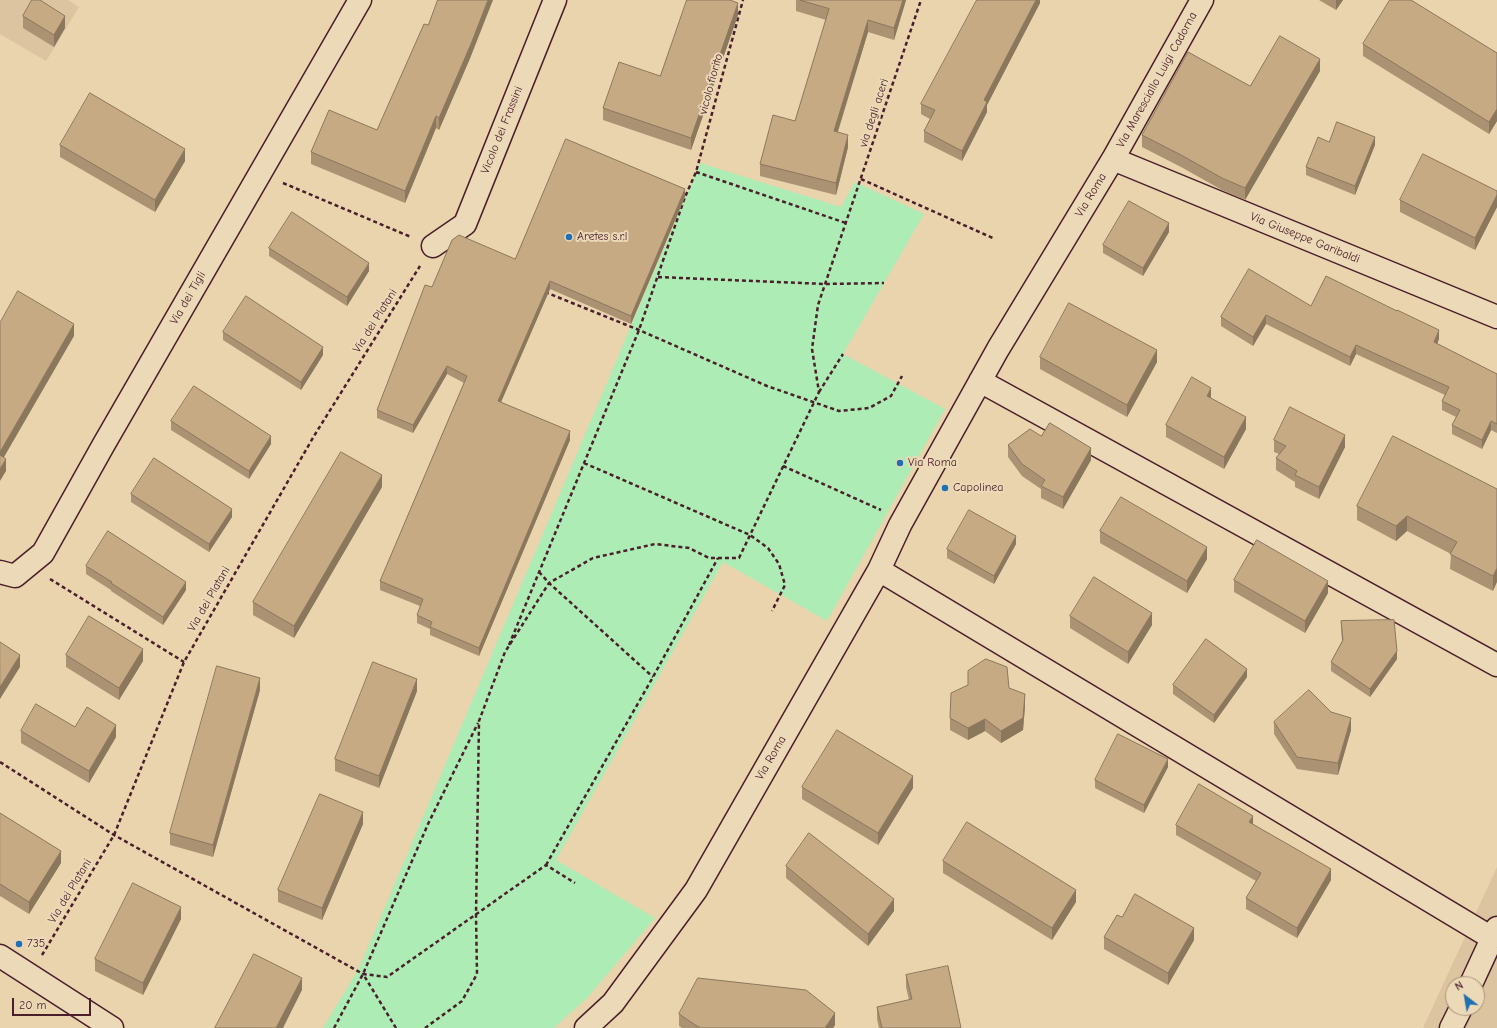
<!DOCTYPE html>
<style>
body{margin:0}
#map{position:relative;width:1497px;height:1028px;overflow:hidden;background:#e9d4ae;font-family:"Comic Neue",sans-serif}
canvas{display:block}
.north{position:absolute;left:1445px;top:976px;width:40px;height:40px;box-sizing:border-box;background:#ecd9b7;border:1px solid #ab8f7f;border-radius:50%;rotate:329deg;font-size:11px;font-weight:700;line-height:16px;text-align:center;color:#4a1f2b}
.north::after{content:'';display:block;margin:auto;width:14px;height:18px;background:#1f6fb2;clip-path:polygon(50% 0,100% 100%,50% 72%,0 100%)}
.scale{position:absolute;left:12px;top:998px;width:79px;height:18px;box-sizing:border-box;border:2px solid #4a1f2b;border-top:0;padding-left:5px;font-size:12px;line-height:14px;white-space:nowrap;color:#4a1f2b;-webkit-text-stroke:3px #ecd9b7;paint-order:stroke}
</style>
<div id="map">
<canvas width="1497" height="1028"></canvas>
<div class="north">N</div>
<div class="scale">20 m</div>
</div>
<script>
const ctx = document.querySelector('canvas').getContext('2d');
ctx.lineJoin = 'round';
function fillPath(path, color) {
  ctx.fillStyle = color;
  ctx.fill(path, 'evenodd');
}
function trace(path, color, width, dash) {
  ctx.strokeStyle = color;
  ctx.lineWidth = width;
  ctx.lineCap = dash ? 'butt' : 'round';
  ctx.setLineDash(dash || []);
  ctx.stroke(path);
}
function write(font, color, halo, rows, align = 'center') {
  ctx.font = font + ' "Comic Neue",sans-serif';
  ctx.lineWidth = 4;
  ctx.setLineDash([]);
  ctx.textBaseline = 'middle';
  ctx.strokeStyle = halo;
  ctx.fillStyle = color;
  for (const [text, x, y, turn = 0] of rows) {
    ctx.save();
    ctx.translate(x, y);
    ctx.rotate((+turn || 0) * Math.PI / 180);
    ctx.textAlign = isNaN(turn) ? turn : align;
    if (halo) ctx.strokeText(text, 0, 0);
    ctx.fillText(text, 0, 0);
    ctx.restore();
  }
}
fillPath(new Path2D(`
 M0,0H68L79,7L46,61L0,34Z
 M1497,867V1028H1423ZM1453,984H1477V1008H1453Z`), '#dbc49f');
fillPath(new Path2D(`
 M700,163L841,207L855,182L924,214L843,354L945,409L827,621L723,562L556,860L655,918L588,997L554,1028H323L359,968Z`), '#adecb4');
const minor = new Path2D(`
 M1113,159L1497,317
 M433,246L465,224L555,0
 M980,381L1497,665
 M879,570L1492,938
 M0,572L15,576L43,553L104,444L360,0
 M0,956L112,1028
 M1471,984L1497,928
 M586,1028L613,1003L696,890L879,570L900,525L998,349L1113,159L1202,0
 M1451,1028L1461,1008`);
trace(minor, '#4a1f2b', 25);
trace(new Path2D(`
 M696,172L846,223
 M861,179L995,239
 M283,183L411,237
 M658,277L825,284L884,283
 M545,292L639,330L767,386L839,411L869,408L891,396L902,376
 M819,392L843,354
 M584,463L750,535L768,548L779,564L785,585L772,611
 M783,466L881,510
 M539,572L549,583L653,677
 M50,579L184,662
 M509,645L639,330L685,197L696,172L743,0
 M0,762L114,835L363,974
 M546,865L653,677L718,558
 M42,955L114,835L184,662L314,436L420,266
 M334,1028L363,974L428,824L478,723
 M396,1028L363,974L387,977L546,865L575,883
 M425,1028L462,1001L477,974L476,915L479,721L505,652L549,583L593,558L655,544L689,548L709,558H739L819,392L812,349L818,305L921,0`), '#4a1f2b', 2.5, [4, 3]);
trace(minor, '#ecd9b7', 22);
fillPath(new Path2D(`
 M796,0H906L894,40L868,32L838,132L848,147L836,195L760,176V164L795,121L826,20L796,11Z
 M1040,0V3L987,105V112L962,161L924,142V131L930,119L921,114V104Z
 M1319,0H1343L1336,10Z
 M738,15L691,150L603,120V108L660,76Z
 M23,16L65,28L54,47L23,28Z
 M1363,44L1497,53V121L1489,134L1363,56Z
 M471,56L439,130L436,128L405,203L311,164V152L377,130Z
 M1320,71L1245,200L1222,190L1181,167L1142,147V135L1250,86Z
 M1329,142L1375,145L1355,195L1306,175V167Z
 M60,145L185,161L155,212L60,157Z
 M1497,191V207L1475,250L1400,212V200Z
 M685,197L631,324L550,289L501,402L570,440L479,656L430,635V629L417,623V615L420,606L380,590V581L464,383L447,374L413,433L377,418V410L432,287L515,259Z
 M1169,232L1143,276L1103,253V245Z
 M269,248L369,271L347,306L269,256Z
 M1311,306L1439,339L1437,344L1497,374V433L1491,430L1482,449L1452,434V425L1456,417L1442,410V401L1445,395L1356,354L1350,366L1266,324L1253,346L1221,326V317Z
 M223,332L323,355L301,390L223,340Z
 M1040,357L1157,362L1127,417L1040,369Z
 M1211,398L1246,429L1224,469L1166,437V425Z
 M171,421L271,444L249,479L171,430Z
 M1041,436L1091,460L1063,509L1041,498V489L1022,476L1008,457V445Z
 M1274,440L1345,447L1319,499L1295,487V482L1276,470V458L1279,454L1274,452Z
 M382,487L294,638L253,615V602Z
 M1497,489L1493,591L1450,569L1451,554L1407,531L1396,541L1357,520V506Z
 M131,494L232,517L209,552L131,502Z
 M1100,531L1207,559L1187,593L1100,543Z
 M1016,544L994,584L947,558V549Z
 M86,566L186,590L163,625L111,591V590L86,574Z
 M1234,580L1328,593L1305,633L1234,592Z
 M1070,616L1152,625L1128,664L1070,628Z
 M1341,621L1397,659L1370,697L1331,671V662L1342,641L1341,629Z
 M66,655L143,661L119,700L66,667Z
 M1247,677L1214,723L1173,694V685Z
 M1009,688L1025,706L1023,730L1001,743L985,731L968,740L950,730V718Z
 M260,690L213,857L170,845V833Z
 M417,691L379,788L335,771V759Z
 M1331,712L1351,730L1338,775L1297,769L1274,734V722Z
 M75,727L116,737L89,783L21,743V731Z
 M1168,767L1144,813L1095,788V780Z
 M802,787L913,788L878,845L802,799Z
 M0,813L61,863L29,914L0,896Z
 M363,824L322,920L278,902V890Z
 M1253,824L1331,880L1297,938L1246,909V898L1256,881L1176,835V825Z
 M943,861L1076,902L1052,940L943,873Z
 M786,866L894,911L868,946L786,878Z
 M1122,917L1194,940L1168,985L1104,949V937Z
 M181,919L143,995L95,971V959Z
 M906,975L961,1028H879L877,1019V1007L909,1000L906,987Z
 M679,1014L835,1025L833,1028H682L679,1026Z`), '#aa9272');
fillPath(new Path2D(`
 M488,0H493L471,56L439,130V118Z
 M903,0H906L894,40V28Z
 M1036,0H1040V3L987,105V112L962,161V151L984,100Z
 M1336,0H1343L1336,10Z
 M738,3V15L691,150V138Z
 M65,16V28L54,47V35Z
 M868,20V32L834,143V131Z
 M1320,59V71L1245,200V188Z
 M1497,109V121L1489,134V122Z
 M436,116V128L405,203V191Z
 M848,135V147L836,195V183Z
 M1375,137V145L1355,195V186Z
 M185,149V161L155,212V200Z
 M685,189V197L631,324V316Z
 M1497,195V207L1475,250V238Z
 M1169,223V232L1143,276V268Z
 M369,263V271L347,306V297Z
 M550,281V289L498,409V401Z
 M1266,315V324L1253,346V337Z
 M74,324V336L0,464V452Z
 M1439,330V339L1434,351V342Z
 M1356,345V354L1350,366V357Z
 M323,347V355L301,390V382Z
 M1157,350V362L1127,417V405Z
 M447,366V374L413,433V425Z
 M1211,388V400L1207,396Z
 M1246,417V429L1224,469V457Z
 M1491,421V430L1482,449V440Z
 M570,431V440L479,656V648Z
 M1345,435V447L1319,499V487Z
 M271,436V444L249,479V471Z
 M1091,448V460L1063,509V497Z
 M6,459V471L0,481V469Z
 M382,475V487L294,638V626Z
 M232,509V517L209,552V544Z
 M1407,516V531L1396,541V526Z
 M1016,536V544L994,584V576Z
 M1207,547V559L1187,593V581Z
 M1497,568V582L1493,591V576Z
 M1328,581V593L1305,633V621Z
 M186,582V590L163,625V617Z
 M1152,613V625L1128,664V652Z
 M143,649V661L119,700V688Z
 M1397,651V659L1370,697V689Z
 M20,655V667L0,699V687Z
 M1247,669V677L1214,723V715Z
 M260,678V690L213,857V845Z
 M417,679V691L379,788V776Z
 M1025,694V706L1023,730L1001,743V731Z
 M1351,718V730L1338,775V763Z
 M985,719V731L968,740V728Z
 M116,725V737L89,783V771Z
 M1168,759V767L1144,813V805Z
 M913,776V788L878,845V833Z
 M363,812V824L322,920V908Z
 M1253,816V826L1249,822Z
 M61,851V863L29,914V902Z
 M1331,869V880L1297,938V928Z
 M1076,890V902L1052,940V928Z
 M894,899V911L868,946V934Z
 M181,907V919L143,995V983Z
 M1194,928V940L1168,985V973Z
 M302,978V990L283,1028H276Z
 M835,1013V1025L833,1028H825Z`), '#8b775c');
const building = new Path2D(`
 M32,0H40L65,16L54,35L23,16Z
 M438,0H488L471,44L439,118L436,116L405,191L311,152L329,110L377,130L424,24L428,25Z
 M687,0H730L738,3L691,138L603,108L619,62L660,76Z
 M800,0H903L894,28L868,20L834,131L848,135L836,183L760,164L773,115L795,121L829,9Z
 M977,0H1036L984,100L987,102L962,151L924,131L935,110L921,104Z
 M1390,0H1411L1497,53V109L1489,122L1363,44Z
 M1280,36L1320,59L1245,188L1222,178L1181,155L1142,135L1188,52L1250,86Z
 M90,93L185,149L155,200L60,145Z
 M1337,122L1375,137L1355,186L1306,167L1318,137L1329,142Z
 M566,139L685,189L631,316L550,281L498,401L570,431L479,648L430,627L432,622L417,615L423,599L380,581L467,376L447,366L413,425L377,410L425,285L432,287L452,240L459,235L515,259Z
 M1423,154L1497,191V195L1475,238L1400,200Z
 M1129,201L1169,223L1143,268L1103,245Z
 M292,212L369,263L347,297L269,248Z
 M1249,269L1311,306L1326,276L1397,311V310L1439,330L1434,342L1497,374V424L1491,421L1482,440L1452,425L1460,410L1442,401L1449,387L1356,345L1350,357L1266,315L1253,337L1221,317Z
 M18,291L74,324L0,452V323Z
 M246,296L323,347L301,382L223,332Z
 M1069,303L1157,350L1127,405L1040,357Z
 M1192,377L1211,388L1207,396L1246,417L1224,457L1166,425Z
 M194,386L271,436L249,471L171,421Z
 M1290,407L1345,435L1319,487L1295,475L1297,471L1276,458L1286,446L1274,440Z
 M1050,423L1091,448L1063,497L1041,486L1045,480L1022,464L1008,445L1030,429L1041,436Z
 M1393,436L1497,489V568L1493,576L1450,554L1457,542L1407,516L1396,526L1357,506Z
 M341,452L382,475L294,626L253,602Z
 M0,455L6,459L0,469Z
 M154,458L232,509L209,544L131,494Z
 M1121,497L1207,547L1187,581L1100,531Z
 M969,510L1016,536L994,576L947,549Z
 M108,531L186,582L163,617L111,583L112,582L86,566Z
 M1257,540L1328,581L1305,621L1234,580Z
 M1094,577L1152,613L1128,652L1070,616Z
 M89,616L143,649L119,688L66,655Z
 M1394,620L1397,651L1370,689L1331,662L1343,640L1341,621Z
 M1206,639L1247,669L1214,715L1173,685Z
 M0,642L20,655L0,687Z
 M986,659L1007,667L1009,688L1025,694L1023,718L1001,731L985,719L968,728L950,718L951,693L968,685V671Z
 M373,662L417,679L379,776L335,759Z
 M217,666L260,678L213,845L170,833Z
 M1309,690L1331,712L1351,718L1338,763L1297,757L1274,722Z
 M36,704L75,727L87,707L116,725L89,771L21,731Z
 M837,730L913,776L878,833L802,787Z
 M1118,734L1168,759L1144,805L1095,780Z
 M1199,784L1253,816L1249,822L1331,869L1297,928L1246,898L1261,873L1176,825Z
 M320,794L363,812L322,908L278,890Z
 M0,813L61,851L29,902L0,884Z
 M967,822L1076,890L1052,928L943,861Z
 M809,833L894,899L868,934L786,866Z
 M133,883L181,907L143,983L95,959Z
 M1135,894L1194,928L1168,973L1104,937L1117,915L1122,917Z
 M254,954L302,978L276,1028H215Z
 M948,966L961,1028H882L877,1007L912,999L906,975Z
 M698,978L806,990L835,1013L825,1028H700L679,1014Z`);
fillPath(building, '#c6aa84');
trace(building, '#8b775c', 1);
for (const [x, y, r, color] of [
 [569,237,4,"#1f6fb2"],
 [900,463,4,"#1f6fb2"],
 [945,488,4,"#1f6fb2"],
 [19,944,4,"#1f6fb2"]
]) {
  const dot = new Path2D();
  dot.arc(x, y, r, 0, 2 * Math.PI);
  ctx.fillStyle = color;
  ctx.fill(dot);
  trace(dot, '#ecd9b7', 1.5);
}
write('12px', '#4a1f2b', '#ecd9b7', [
 ["Via Maresciallo Luigi Cadorna",1157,80,-61],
 ["vicolo fiorito",711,84,-75],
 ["via degli aceri",874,113,-72],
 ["Vicolo dei Frassini",502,130,-68],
 ["Via Roma",1091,195,-59],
 ["Via Giuseppe Garibaldi",1305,238,22],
 ["Via dei Tigli",188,298,-60],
 ["Via dei Platani",375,321,-58],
 ["Via dei Platani",209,599,-60],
 ["Via Roma",771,758,-60],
 ["Via dei Platani",70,891,-59]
]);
write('12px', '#4a1f2b', '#ecd9b7', [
 ["Aretes s.r.l",577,237],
 ["Via Roma",908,463],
 ["Capolinea",953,488],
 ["735",27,944]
], 'left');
</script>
